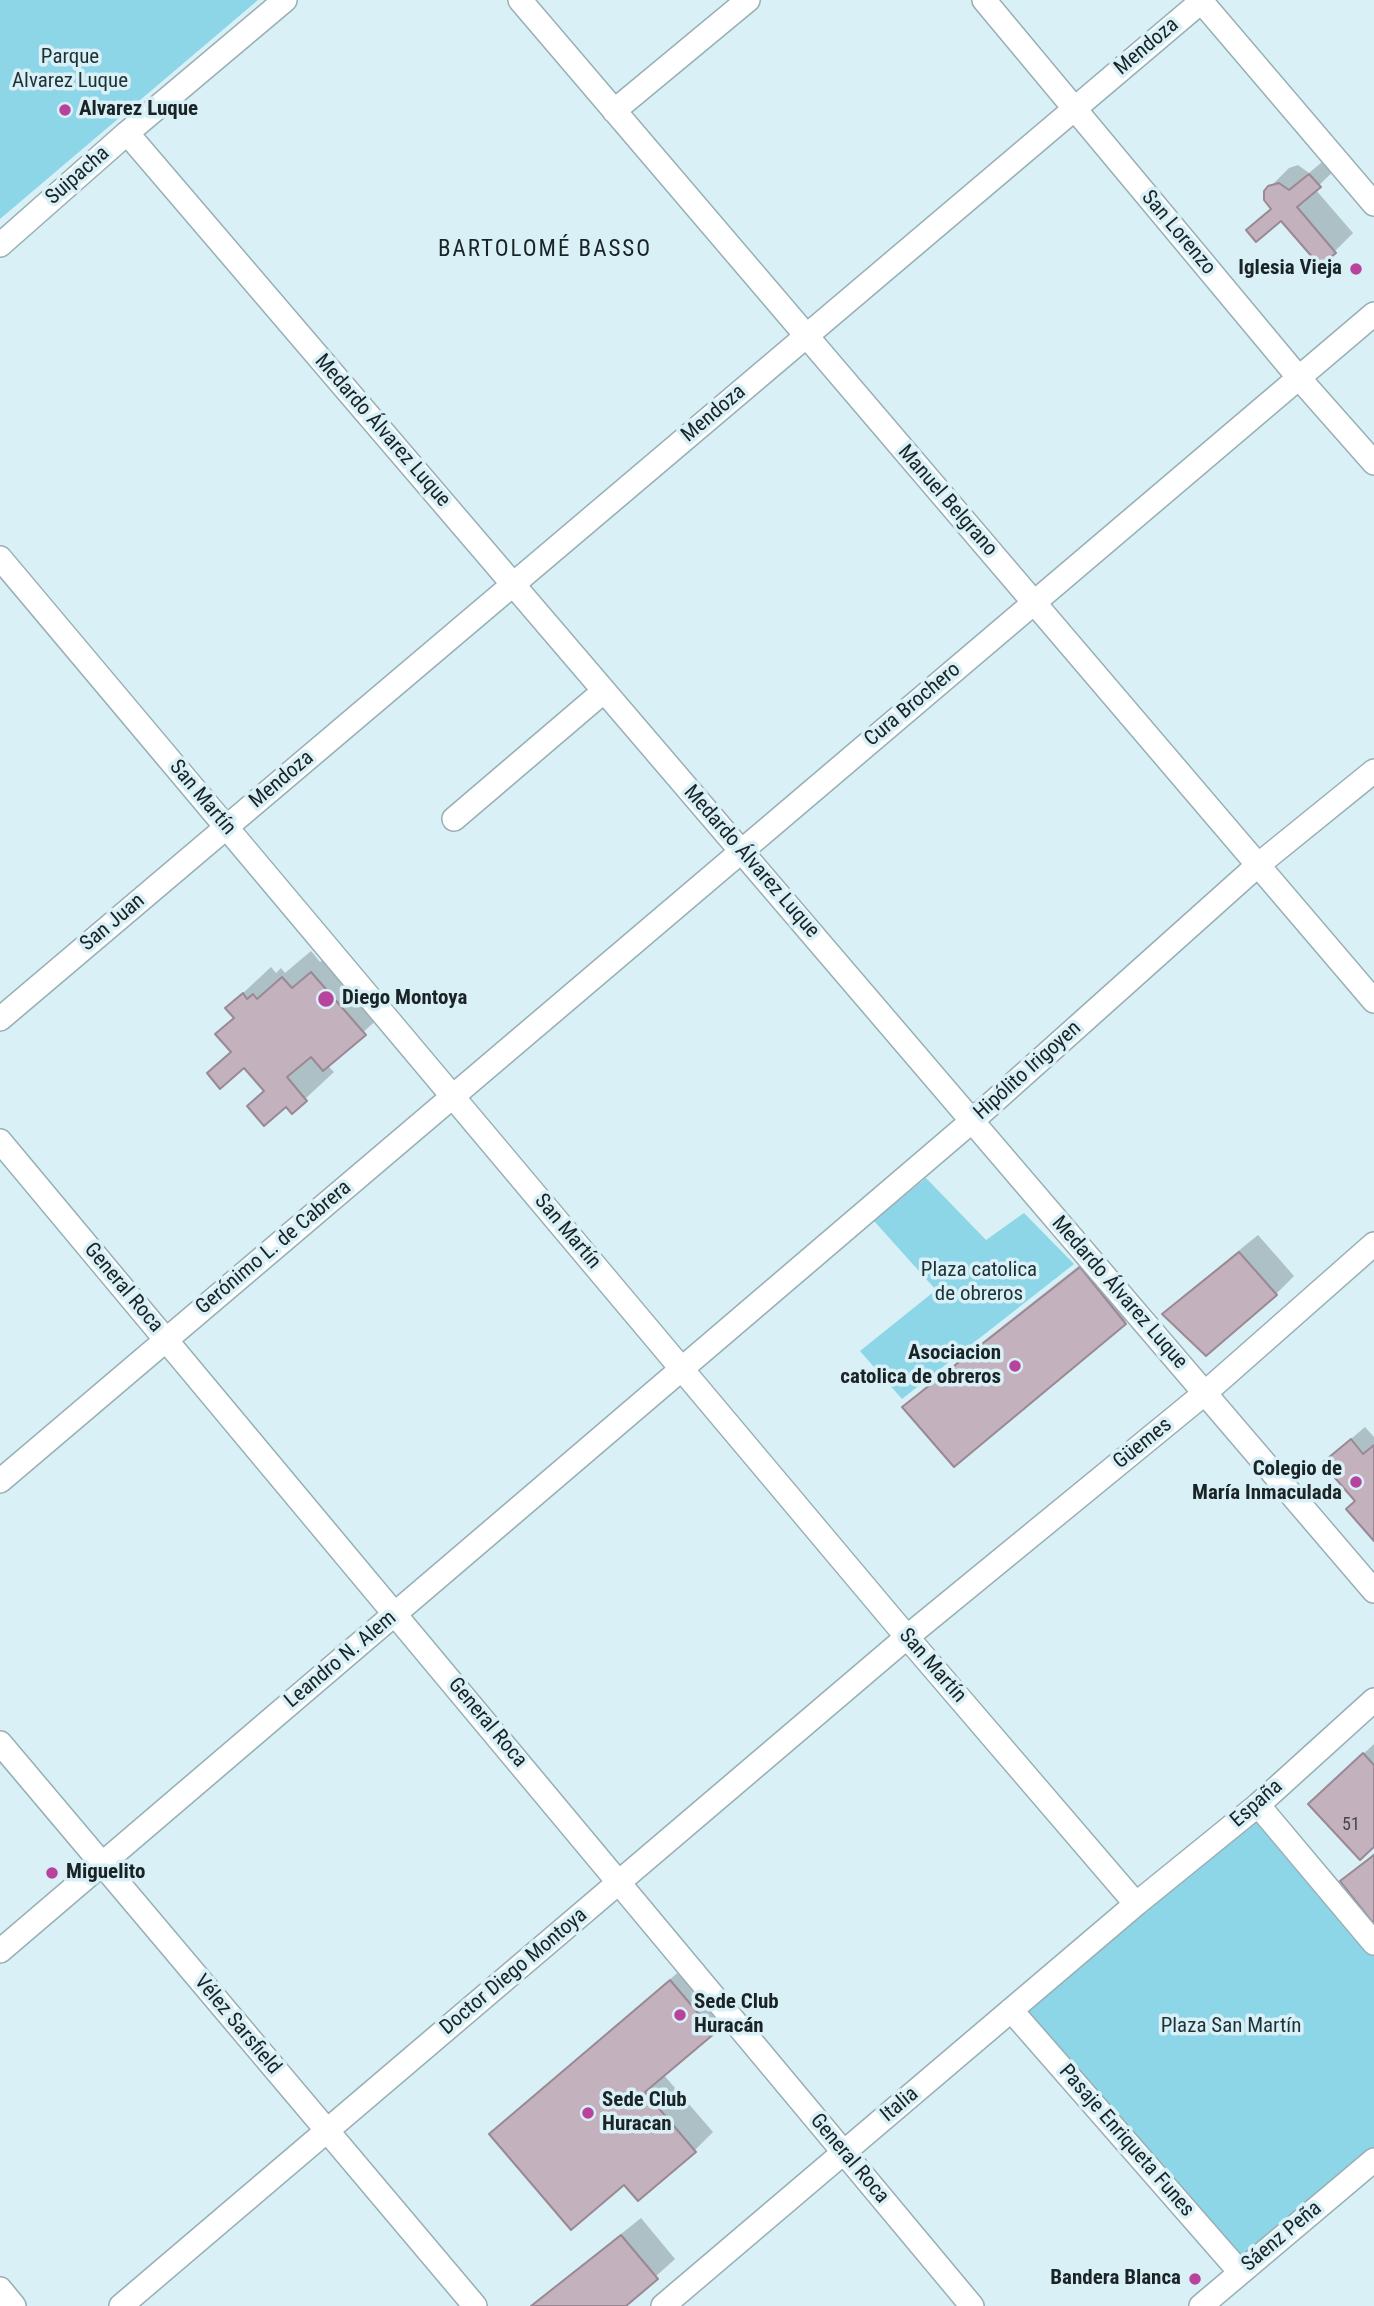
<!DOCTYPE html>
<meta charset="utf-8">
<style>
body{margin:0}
canvas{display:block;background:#d8f0f6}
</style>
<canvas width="1374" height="2306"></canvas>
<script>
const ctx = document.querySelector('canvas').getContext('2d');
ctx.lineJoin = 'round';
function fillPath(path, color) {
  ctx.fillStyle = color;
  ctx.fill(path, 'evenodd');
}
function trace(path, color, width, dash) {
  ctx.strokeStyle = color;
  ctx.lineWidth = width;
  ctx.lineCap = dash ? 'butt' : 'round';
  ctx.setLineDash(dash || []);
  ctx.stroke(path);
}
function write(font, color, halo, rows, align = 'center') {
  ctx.font = font + ' "Roboto Condensed",sans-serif';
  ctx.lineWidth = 7;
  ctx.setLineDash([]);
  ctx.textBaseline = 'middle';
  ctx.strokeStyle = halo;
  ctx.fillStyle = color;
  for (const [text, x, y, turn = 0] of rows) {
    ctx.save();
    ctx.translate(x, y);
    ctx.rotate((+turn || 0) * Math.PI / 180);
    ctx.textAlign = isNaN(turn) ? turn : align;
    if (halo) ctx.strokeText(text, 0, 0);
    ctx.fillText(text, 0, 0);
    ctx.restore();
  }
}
fillPath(new Path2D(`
 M0,0H258L0,219Z
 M926,1178L986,1240L1024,1213L1074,1264L902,1399L860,1351L936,1290L874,1221Z
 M1257,1820L1374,1955V2148L1242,2256L1025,2010Z`), '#8cd6e8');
fillPath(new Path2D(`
 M1329,156L1338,167L1315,189L1353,233L1334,252L1282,218L1249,230L1272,208L1270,187L1289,168L1298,165L1309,173Z
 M339,945L392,1006L327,1065L334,1072L292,1111L286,1104L249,1106L265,1090L244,1066L209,1073L232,1051L217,1034L235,1017L227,1008L271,967L276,973L281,968L285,973L311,951L320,962Z
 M1258,1235L1294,1276L1276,1294L1165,1314L1183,1296Z
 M1099,1250L1143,1304L1124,1323L905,1408L923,1389Z
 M1365,1427L1374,1437V1538L1357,1501L1338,1450Z
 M1374,1744V1844L1329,1786Z
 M1374,1853V1922L1343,1882Z
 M689,1963L732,2013L663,2074L713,2132L695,2150L638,2198L624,2182L491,2134L510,2116Z
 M641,2218L675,2259L623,2306H531Z`), '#0003');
const building = new Path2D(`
 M1309,174L1321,187L1297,207L1336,253L1320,266L1281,221L1256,242L1246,230L1271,209L1264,200V191L1268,186L1279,183L1289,190Z
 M311,972L366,1035L323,1071L311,1057L287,1077L307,1101L292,1114L286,1107L264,1126L247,1106L264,1091L244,1068L220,1089L207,1073L231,1052L215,1034L234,1018L225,1008L243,993L247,999L253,994L257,999L282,977L292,988Z
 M1239,1252L1277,1295L1206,1356L1162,1314Z
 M1080,1267L1126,1324L954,1467L902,1407Z
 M1351,1439L1363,1454L1374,1445V1541L1346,1509L1355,1501L1322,1463Z
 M1363,1753L1374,1765V1847L1360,1860L1308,1804Z
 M1374,1855V1924L1340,1881Z
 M670,1980L715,2033L645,2092L696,2152L638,2201L624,2185L571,2230L489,2134Z
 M621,2235L658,2279L626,2306H531Z`);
fillPath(building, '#c3b1bd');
trace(building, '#9a8995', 2);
const minor = new Path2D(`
 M520,0L1374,1001
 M984,0L1299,378L1374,463
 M1201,1L1374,204
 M614,111L748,0
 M127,133L1374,1591
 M0,245L127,133L285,0
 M0,558L907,1637L1136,1904
 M454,819L604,691
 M0,1019L1203,0
 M0,1141L972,2306
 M0,1481L1374,314
 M0,1743L475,2306
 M1258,1805L1374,1943
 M0,1951L972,1121L1258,865L1374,771
 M1011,2010L1240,2272
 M0,2289L14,2306
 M121,2306L907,1637L1205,1393L1374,1244
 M663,2306L1136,1904L1258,1805L1374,1700
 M1201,2306L1374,2160`);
trace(minor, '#98afb5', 26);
trace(minor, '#fff', 23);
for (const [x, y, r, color] of [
 [65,110,7,"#b7439d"],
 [1356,269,7,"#b7439d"],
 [326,999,9,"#b7439d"],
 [1015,1366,7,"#b7439d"],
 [1356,1482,7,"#b7439d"],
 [52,1873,7,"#b7439d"],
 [680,2015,7,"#b7439d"],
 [588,2113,7,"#b7439d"],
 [1195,2279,7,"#b7439d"]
]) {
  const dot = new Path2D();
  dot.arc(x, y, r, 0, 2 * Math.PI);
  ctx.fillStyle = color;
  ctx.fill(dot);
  trace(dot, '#d8f0f6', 2.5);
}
write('18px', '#44464c', null, [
 ["51",1351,1825]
]);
write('21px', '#1a2326', '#d8f0f6', [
 ["Mendoza",1147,47,-40],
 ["Suipacha",78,176,-41],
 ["San Lorenzo",1178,233,50],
 ["Mendoza",714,414,-40],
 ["Medardo Álvarez Luque",382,431,49],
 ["Manuel Belgrano",947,501,49],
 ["Cura Brochero",913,705,-40],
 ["Mendoza",282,780,-40],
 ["San Martín",202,798,50],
 ["Medardo Álvarez Luque",751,862,49],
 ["San Juan",113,923,-40],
 ["Hipólito Irigoyen",1028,1071,-42],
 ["San Martín",567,1232,50],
 ["Gerónimo L. de Cabrera",274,1248,-40],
 ["General Roca",123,1288,50],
 ["Medardo Álvarez Luque",1119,1293,49],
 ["Güemes",1143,1444,-39],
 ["Leandro N. Alem",341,1660,-40],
 ["San Martín",932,1666,49],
 ["General Roca",487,1723,50],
 ["España",1257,1804,-41],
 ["Doctor Diego Montoya",514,1972,-40],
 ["Vélez Sarsfield",237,2025,50],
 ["Italia",900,2105,-40],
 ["Pasaje Enriqueta Funes",1126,2141,49],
 ["General Roca",849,2159,50],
 ["Sáenz Peña",1282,2237,-40]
]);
write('21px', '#1d3237', '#d8f0f6', [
 ["Parque",70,58],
 ["Alvarez Luque",70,82],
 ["Plaza catolica",979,1271],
 ["de obreros",979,1295],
 ["Plaza San Martín",1231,2027]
]);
write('bold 21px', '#1a2326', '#d8f0f6', [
 ["Alvarez Luque",79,110],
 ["Iglesia Vieja",1342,269,"right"],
 ["Diego Montoya",342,999],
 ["Asociacion",1001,1354,"right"],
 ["catolica de obreros",1001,1378,"right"],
 ["Colegio de",1342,1470,"right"],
 ["María Inmaculada",1342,1494,"right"],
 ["Miguelito",66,1873],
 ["Sede Club",694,2003],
 ["Huracán",694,2027],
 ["Sede Club",602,2101],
 ["Huracan",602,2125],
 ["Bandera Blanca",1181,2279,"right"]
], 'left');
ctx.letterSpacing = '2px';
write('23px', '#1a2326', '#d8f0f6', [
 ["BARTOLOMÉ BASSO",545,250]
]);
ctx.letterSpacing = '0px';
</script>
